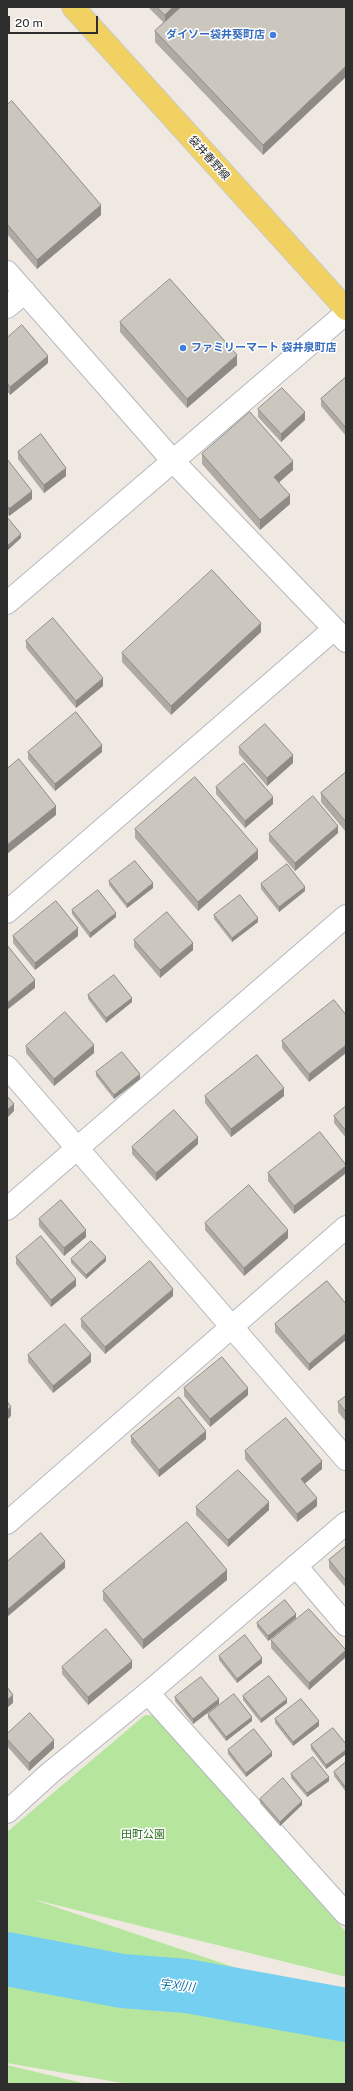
<!DOCTYPE html>
<meta charset="utf-8">
<style>
body{margin:0}
#map{position:relative;width:353px;height:2091px;overflow:hidden;background:#efe9e1;font-family:"Public Sans",sans-serif}
canvas{display:block}
.frame{position:absolute;inset:0;border:8px solid #2e2e2e;pointer-events:none}
.scale{position:absolute;left:8px;top:16px;width:90px;height:18px;box-sizing:border-box;border:2px solid #2e2e2e;border-top:0;padding-left:5px;font-size:12px;line-height:14px;white-space:nowrap;color:#2e2e2e;-webkit-text-stroke:3px #fff;paint-order:stroke}
</style>
<div id="map">
<canvas width="353" height="2091"></canvas>
<div class="frame"></div>
<div class="scale">20 m</div>
</div>
<script>
const ctx = document.querySelector('canvas').getContext('2d');
ctx.lineJoin = 'round';
function fillPath(path, color) {
  ctx.fillStyle = color;
  ctx.fill(path, 'evenodd');
}
function trace(path, color, width, dash) {
  ctx.strokeStyle = color;
  ctx.lineWidth = width;
  ctx.lineCap = dash ? 'butt' : 'round';
  ctx.setLineDash(dash || []);
  ctx.stroke(path);
}
function write(font, color, halo, rows, align = 'center') {
  ctx.font = font + ' "Public Sans","Noto Sans JP",sans-serif';
  ctx.lineWidth = 3;
  ctx.setLineDash([]);
  ctx.textBaseline = 'middle';
  ctx.strokeStyle = halo;
  ctx.fillStyle = color;
  for (const [text, x, y, turn = 0] of rows) {
    ctx.save();
    ctx.translate(x, y);
    ctx.rotate((+turn || 0) * Math.PI / 180);
    ctx.textAlign = isNaN(turn) ? turn : align;
    if (halo) ctx.strokeText(text, 0, 0);
    ctx.fillText(text, 0, 0);
    ctx.restore();
  }
}
fillPath(new Path2D(`
 M145,1715L157,1716L346,1932V1977L32,1899L346,2005V2084H128L7,2063V1832Z
 M7,2065L87,2084H7Z`), '#b6e59e');
trace(new Path2D(`
 M7,1959L122,1981L187,1986L346,2015`), '#75cff0', 54);
const minor = new Path2D(`
 M7,272L173,461L346,641
 M7,307L25,292
 M7,912L334,629
 M7,1209L346,916
 M7,1523L346,1227
 M296,1566L346,1625
 M148,1693L346,1914`);
const tertiary = new Path2D(`
 M7,603L346,313
 M7,1067L346,1459
 M7,1812L50,1773L148,1693L346,1523`);
const primary = new Path2D(`
 M73,7L346,309`);
trace(minor, '#b4b7c1', 24);
trace(tertiary, '#b4b7c1', 24);
trace(primary, '#c9c9c9', 24);
trace(minor, '#fff', 22);
trace(tertiary, '#fff', 22);
trace(primary, '#f2d163', 22);
fillPath(new Path2D(`
 M148,7H346L263,155L155,42V31L164,23Z
 M7,105L101,215L37,269L7,234Z
 M120,322L237,365L187,408L120,332Z
 M7,338L48,363L10,395L7,391Z
 M346,377V436L321,406V399Z
 M258,409L305,420L281,442L258,417Z
 M18,452L66,476L44,493L18,459Z
 M202,454L293,470L279,482L290,504L260,530L202,464Z
 M7,459L32,499L9,516L7,513Z
 M345,522H346V531L345,530Z
 M261,632L171,715L122,662V653Z
 M26,641L103,686L76,708L26,648Z
 M239,747L293,763L267,786L239,754Z
 M28,752H102L55,791L28,759Z
 M346,772V832L321,802V793Z
 M216,787L273,804L245,828L216,794Z
 M135,829L258,859L198,911L135,838Z
 M338,833L295,871L269,841V834Z
 M109,881L153,888L127,908L109,885Z
 M261,884L305,891L279,912L261,889Z
 M72,910L116,917L90,938L72,914Z
 M214,915L258,922L232,942L214,919Z
 M13,936H78L35,970L13,943Z
 M134,940L193,950L160,978L134,947Z
 M88,995L132,1002L106,1023L88,999Z
 M346,1015L309,1082L282,1048V1041Z
 M26,1046L94,1053L54,1086L26,1053Z
 M96,1072L140,1079L114,1099L96,1076Z
 M205,1096H284L231,1137L205,1103Z
 M346,1106V1138L334,1123V1116Z
 M198,1144L156,1181L132,1154V1147Z
 M346,1165V1173L294,1214L268,1181V1173Z
 M39,1219L86,1237L64,1256L39,1226Z
 M205,1223L288,1238L244,1276L205,1230Z
 M16,1257L76,1286L51,1307L16,1264Z
 M71,1259L106,1261L86,1279L71,1263Z
 M327,1281L309,1371L275,1332V1324Z
 M173,1296L105,1354L81,1327V1319Z
 M28,1355L91,1362L53,1393L28,1362Z
 M184,1388L248,1395L210,1427L184,1396Z
 M346,1396V1422L338,1412V1402Z
 M131,1436L206,1439L159,1477L131,1443Z
 M245,1451L322,1469L304,1483L317,1506L297,1522L245,1459Z
 M196,1507L269,1510L228,1547L196,1515Z
 M346,1546V1588L329,1568V1560Z
 M227,1580L143,1649L103,1600V1591Z
 M296,1618L268,1641L257,1627V1623Z
 M271,1640L346,1650V1657L309,1690L271,1648Z
 M219,1656L262,1663L237,1683L219,1660Z
 M62,1667L132,1668L88,1705L62,1674Z
 M243,1696L287,1703L261,1723L243,1700Z
 M175,1697L219,1704L193,1724L175,1701Z
 M208,1714L252,1721L226,1741L208,1718Z
 M275,1719L319,1726L293,1746L275,1723Z
 M7,1734L54,1748L29,1771L7,1746Z
 M346,1744V1754L326,1769L311,1749V1745Z
 M228,1750L272,1756L246,1777L228,1754Z
 M346,1762V1792L334,1776V1772Z
 M291,1774L329,1781L307,1797L291,1778Z
 M260,1799L302,1805L280,1826L260,1803Z`), '#afaba4');
fillPath(new Path2D(`
 M173,7H182L165,24V15Z
 M346,66V77L263,155V145Z
 M101,205V215L37,269V260Z
 M237,355V365L187,408V399Z
 M48,356V363L10,395V387Z
 M305,412V420L281,442V434Z
 M293,461V470L274,487V477Z
 M66,468V476L44,493V485Z
 M32,491V499L9,516V509Z
 M290,495V504L260,530V520Z
 M21,534V538L7,551V546Z
 M261,623V632L171,715V706Z
 M103,678V686L76,708V701Z
 M102,745V752L55,791V784Z
 M293,755V763L267,786V778Z
 M273,797V804L245,828V821Z
 M56,806V815L7,854V845Z
 M338,826V833L295,871V863Z
 M258,850V859L198,911V902Z
 M153,883V888L127,908V904Z
 M305,887V891L279,912V907Z
 M116,913V917L90,938V933Z
 M258,918V922L232,942V938Z
 M78,928V936L35,970V963Z
 M193,943V950L160,978V970Z
 M35,980V988L7,1010V1003Z
 M132,998V1002L106,1023V1018Z
 M94,1045V1053L54,1086V1079Z
 M346,1045V1053L309,1082V1074Z
 M140,1074V1079L114,1099V1095Z
 M284,1088V1096L231,1137V1129Z
 M14,1104V1111L7,1118V1110Z
 M198,1137V1144L156,1181V1173Z
 M346,1166V1173L294,1214V1206Z
 M86,1230V1237L64,1256V1248Z
 M288,1230V1238L244,1276V1268Z
 M106,1257V1261L86,1279V1275Z
 M76,1279V1286L51,1307V1300Z
 M173,1289V1296L105,1354V1347Z
 M346,1333V1340L309,1371V1364Z
 M91,1354V1362L53,1393V1386Z
 M248,1388V1395L210,1427V1419Z
 M11,1407V1416L7,1420V1410Z
 M206,1431V1439L159,1477V1470Z
 M322,1461V1469L301,1487V1479Z
 M317,1498V1506L297,1522V1514Z
 M269,1502V1510L228,1547V1540Z
 M65,1561V1568L7,1617V1610Z
 M227,1570V1580L143,1649V1640Z
 M296,1614V1618L268,1641V1636Z
 M346,1650V1657L309,1690V1683Z
 M262,1658V1663L237,1683V1679Z
 M132,1661V1668L88,1705V1697Z
 M13,1695V1703L7,1708V1700Z
 M219,1699V1704L193,1724V1719Z
 M287,1699V1703L261,1723V1719Z
 M252,1717V1721L226,1741V1737Z
 M319,1721V1726L293,1746V1742Z
 M54,1740V1748L29,1771V1763Z
 M346,1750V1754L326,1769V1765Z
 M272,1752V1756L246,1777V1773Z
 M329,1777V1781L307,1797V1793Z
 M302,1801V1805L280,1826V1822Z`), '#8e8b86');
const building = new Path2D(`
 M157,7H173L165,15Z
 M181,7H346V66L263,145L155,31Z
 M12,101L101,205L37,260L7,224V105Z
 M170,279L237,355L187,399L120,322Z
 M22,325L48,356L10,387L7,383V338Z
 M346,377V428L321,399Z
 M282,388L305,412L281,434L258,409Z
 M250,412L293,461L274,477L290,495L260,520L202,454Z
 M41,434L66,468L44,485L18,452Z
 M7,459L32,491L9,509L7,505Z
 M7,517L21,534L7,546Z
 M212,570L261,623L171,706L122,653Z
 M53,618L103,678L76,701L26,641Z
 M76,712L102,745L55,784L28,752Z
 M265,724L293,755L267,778L239,747Z
 M19,759L56,806L7,845V769Z
 M244,763L273,797L245,821L216,787Z
 M346,772V822L321,793Z
 M195,777L258,850L198,902L135,829Z
 M313,796L338,826L295,863L269,834Z
 M135,861L153,883L127,904L109,881Z
 M287,864L305,887L279,907L261,884Z
 M98,890L116,913L90,933L72,910Z
 M240,895L258,918L232,938L214,915Z
 M56,901L78,928L35,963L13,936Z
 M167,912L193,943L160,970L134,940Z
 M7,945L35,980L7,1003Z
 M114,975L132,998L106,1018L88,995Z
 M334,1000L346,1015V1045L309,1074L282,1041Z
 M65,1012L94,1045L54,1079L26,1046Z
 M122,1052L140,1074L114,1095L96,1072Z
 M257,1055L284,1088L231,1129L205,1096Z
 M7,1096L14,1104L7,1110Z
 M346,1106V1131L334,1116Z
 M174,1110L198,1137L156,1173L132,1147Z
 M320,1132L346,1165V1166L294,1206L268,1173Z
 M249,1185L288,1230L244,1268L205,1223Z
 M61,1200L86,1230L64,1248L39,1219Z
 M41,1236L76,1279L51,1300L16,1257Z
 M91,1241L106,1257L86,1275L71,1259Z
 M150,1261L173,1289L105,1347L81,1319Z
 M327,1281L346,1304V1333L309,1364L275,1324Z
 M65,1324L91,1354L53,1386L28,1355Z
 M222,1357L248,1388L210,1419L184,1388Z
 M346,1396V1412L338,1402Z
 M179,1397L206,1431L159,1470L131,1436Z
 M7,1401L11,1407L7,1410Z
 M286,1418L322,1461L301,1479L317,1498L297,1514L245,1451Z
 M238,1470L269,1502L228,1540L196,1507Z
 M187,1522L227,1570L143,1640L103,1591Z
 M41,1533L65,1561L7,1610V1562Z
 M346,1546V1581L329,1560Z
 M285,1600L296,1614L268,1636L257,1623Z
 M309,1609L346,1650L309,1683L271,1640Z
 M106,1629L132,1661L88,1697L62,1667Z
 M245,1635L262,1658L237,1679L219,1656Z
 M269,1676L287,1699L261,1719L243,1696Z
 M201,1677L219,1699L193,1719L175,1697Z
 M7,1687L13,1695L7,1700Z
 M234,1694L252,1717L226,1737L208,1714Z
 M301,1699L319,1721L293,1742L275,1719Z
 M30,1713L54,1740L29,1763L7,1739V1734Z
 M333,1728L346,1744V1750L326,1765L311,1745Z
 M254,1729L272,1752L246,1773L228,1750Z
 M313,1757L329,1777L307,1793L291,1774Z
 M346,1762V1788L334,1772Z
 M283,1778L302,1801L280,1822L260,1799Z`);
fillPath(building, '#cbc7bf');
trace(building, '#8e8b86', 1);
for (const [x, y, r, color] of [
 [273,35,4,"#3f7fe0"],
 [183,348,4,"#3f7fe0"]
]) {
  const dot = new Path2D();
  dot.arc(x, y, r, 0, 2 * Math.PI);
  ctx.fillStyle = color;
  ctx.fill(dot);
  trace(dot, '#fff', 1.5);
}
write('bold 11px', '#366cbe', '#fff', [
 ["ダイソー袋井葵町店",265,35],
 ["ファミリーマート 袋井泉町店",191,348,"left"]
], 'right');
write('11px', '#2e2e2e', '#fff', [
 ["袋井春野線",209,158,48]
]);
write('11px', '#2c6e1b', '#fff', [
 ["田町公園",143,1835]
]);
write('italic 12px', '#0d6fa3', '#fff', [
 ["宇刈川",177,1986,6]
]);
</script>
